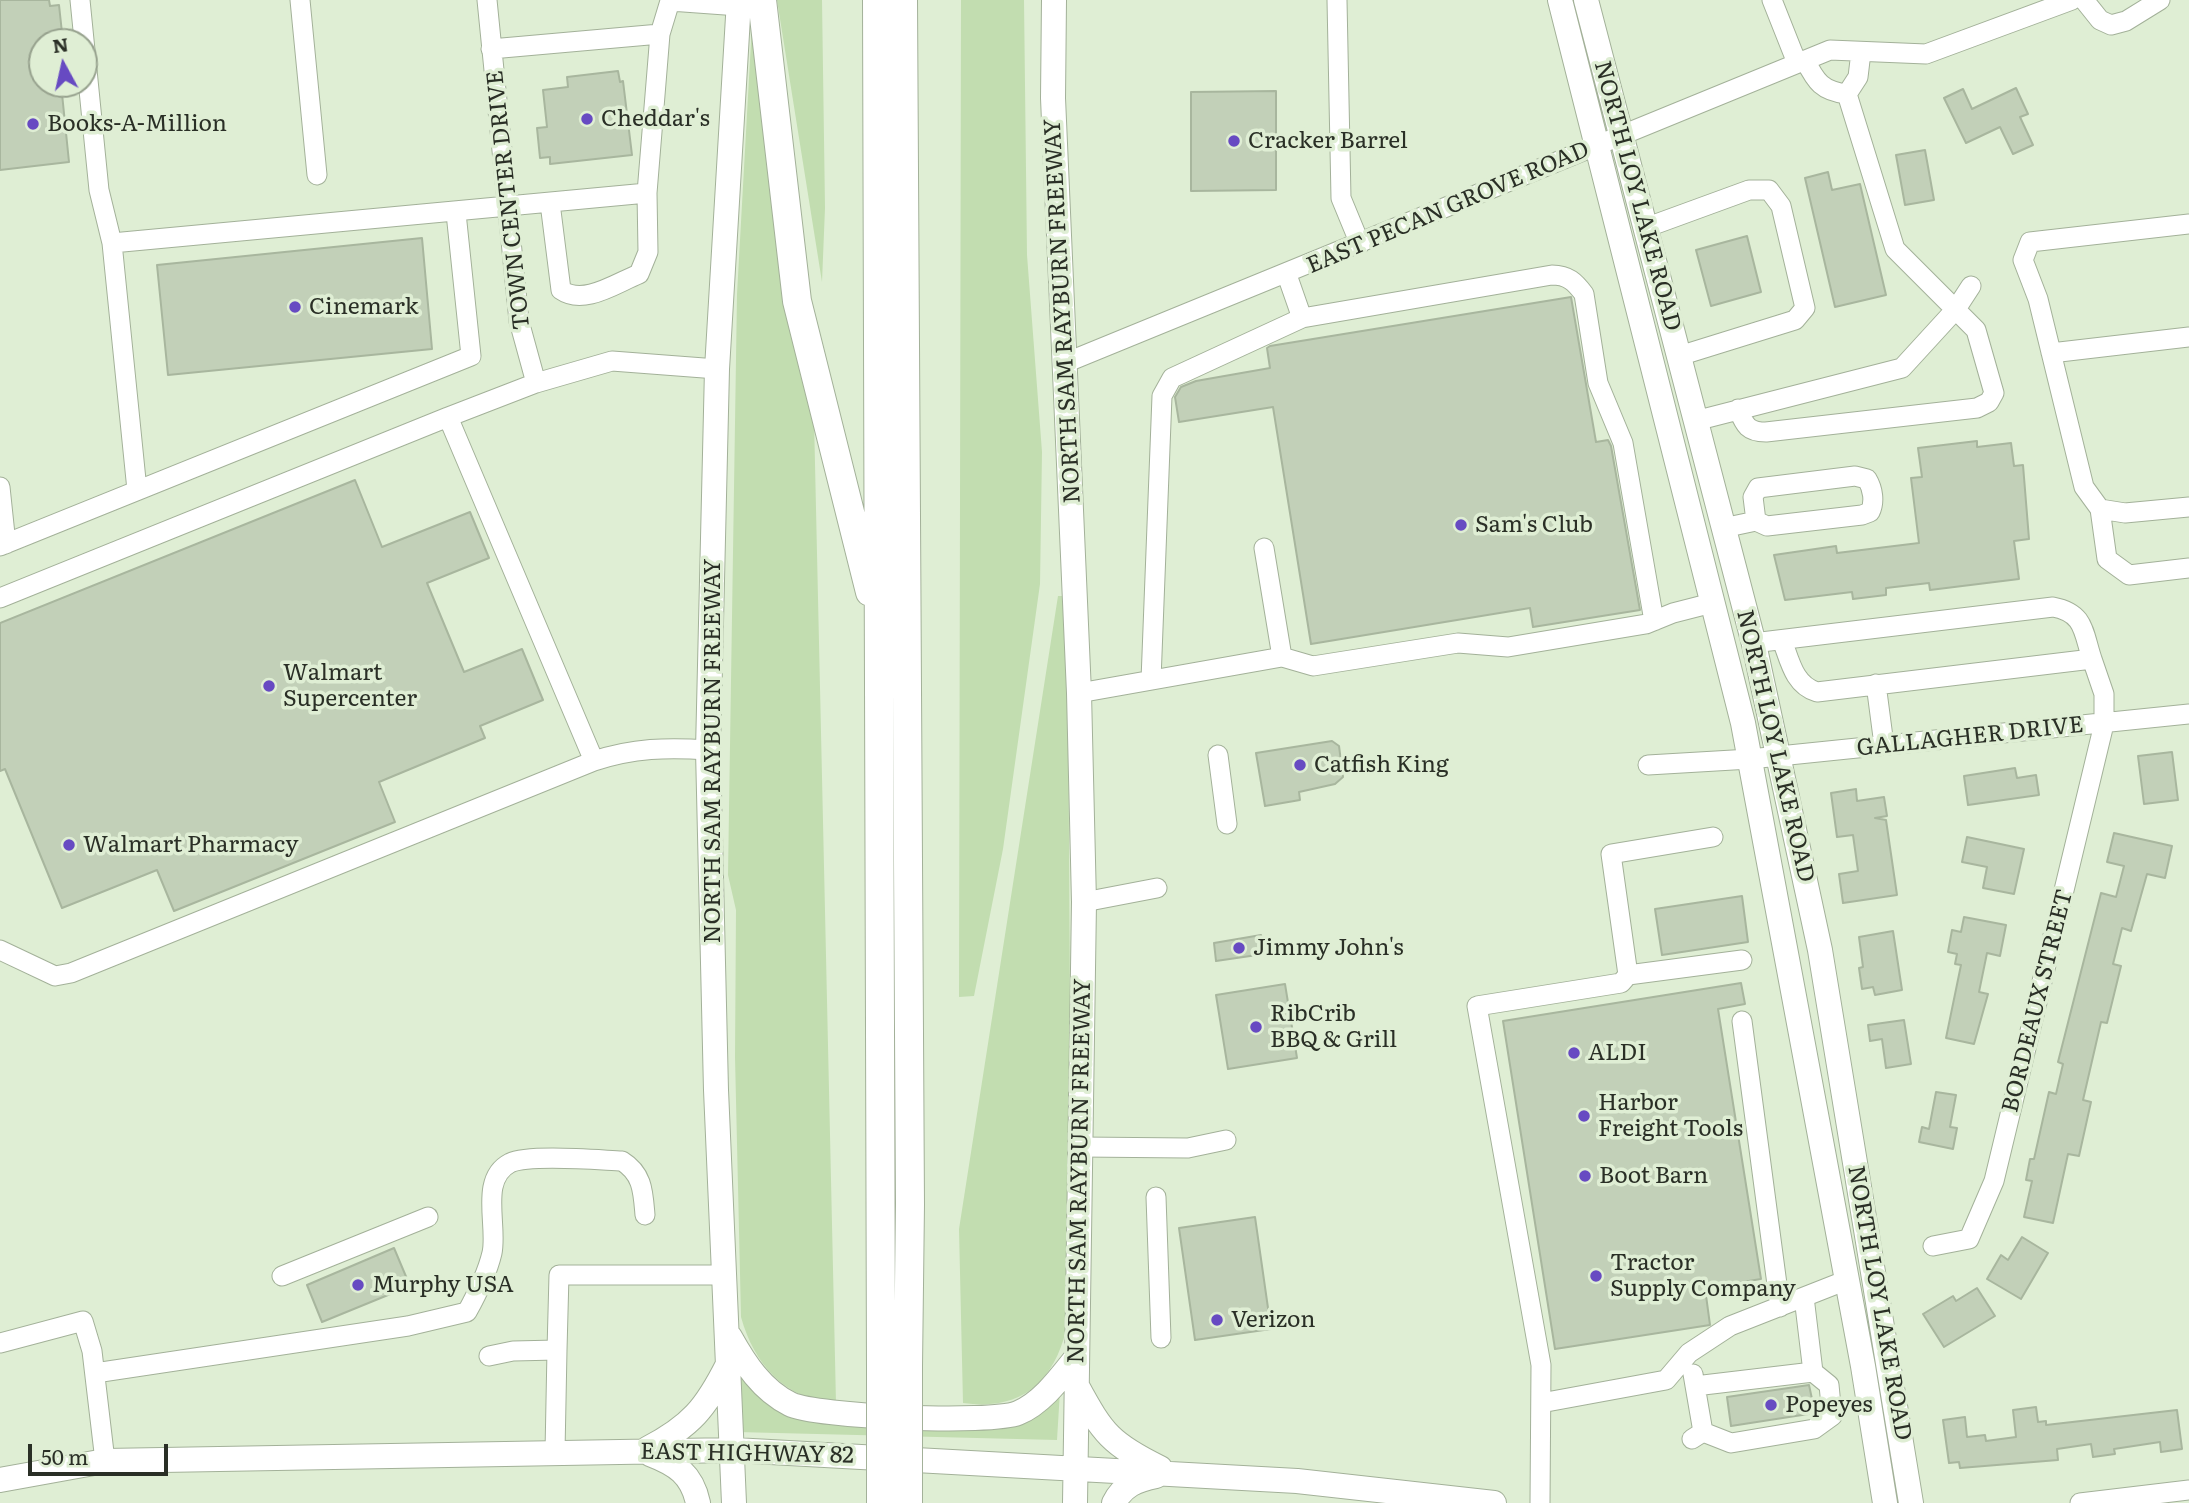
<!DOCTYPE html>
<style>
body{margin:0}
#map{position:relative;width:2189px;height:1503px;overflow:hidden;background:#dfeed4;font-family:Literata,serif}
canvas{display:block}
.north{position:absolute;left:28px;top:28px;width:70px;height:70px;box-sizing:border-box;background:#dfeed4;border:2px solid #97a28e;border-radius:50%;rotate:352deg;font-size:19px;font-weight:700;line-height:28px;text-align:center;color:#2a2f26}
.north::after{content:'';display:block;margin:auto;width:24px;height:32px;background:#674ac2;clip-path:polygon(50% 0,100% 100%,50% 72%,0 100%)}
.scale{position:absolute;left:28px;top:1444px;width:140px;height:32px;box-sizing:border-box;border:4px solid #2a2f26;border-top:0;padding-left:9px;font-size:21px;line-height:24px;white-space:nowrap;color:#2a2f26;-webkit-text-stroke:5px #dfeed4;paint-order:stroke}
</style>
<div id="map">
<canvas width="2189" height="1503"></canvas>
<div class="north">N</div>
<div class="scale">50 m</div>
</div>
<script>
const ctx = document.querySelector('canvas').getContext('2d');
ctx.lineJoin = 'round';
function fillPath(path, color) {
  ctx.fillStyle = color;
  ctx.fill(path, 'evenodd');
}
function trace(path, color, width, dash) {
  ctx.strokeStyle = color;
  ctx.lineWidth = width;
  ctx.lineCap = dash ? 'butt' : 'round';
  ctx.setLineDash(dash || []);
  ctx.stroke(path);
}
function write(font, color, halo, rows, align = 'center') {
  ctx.font = font + ' Literata,serif';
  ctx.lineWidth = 7;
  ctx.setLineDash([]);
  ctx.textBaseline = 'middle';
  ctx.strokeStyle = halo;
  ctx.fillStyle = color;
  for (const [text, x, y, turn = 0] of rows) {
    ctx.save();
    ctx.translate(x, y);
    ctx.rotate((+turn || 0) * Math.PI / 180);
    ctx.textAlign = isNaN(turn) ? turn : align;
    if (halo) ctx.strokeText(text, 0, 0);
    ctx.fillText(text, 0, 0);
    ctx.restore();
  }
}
fillPath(new Path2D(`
 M777,0H822L825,208L822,282Z
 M961,0H1024L1027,255L1042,452L1040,584L1003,849L974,996L959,997Z
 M753,6L814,419L836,1403C785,1400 754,1364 741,1317L735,1057L736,910L728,875L737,294Z
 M1058,596H1063L1068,676L1070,1007L1066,1331C1052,1384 1020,1411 963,1403L959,1229Z
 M738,1369L783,1405L967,1421L1060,1391L1057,1440L737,1432Z`), '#c2ddb0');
const building = new Path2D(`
 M0,0H49L50,6L59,5L63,42H42V84H61L69,162L0,170Z
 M618,71L620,82L623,81L632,155L550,164V157L540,158L537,128L547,127L543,90L568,87L567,77Z
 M2016,88L2028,114L2020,117L2033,145L2013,154L2000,127L1966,143L1944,98L1963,89L1972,109Z
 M1276,91V190L1191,191V92Z
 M1925,150L1934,200L1905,205L1896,155Z
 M1828,172L1832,190L1860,184L1886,295L1835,307L1805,178Z
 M1747,236L1761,292L1711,306L1696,250Z
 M422,238L432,349L168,375L157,265Z
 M1571,297L1596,442L1608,440L1611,446L1640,610L1533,627L1530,608L1311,644L1273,407L1179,422L1175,397L1181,387L1196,381L1270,368L1267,348L1270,346Z
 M1977,441V447L2011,443L2014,466L2023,465L2029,539L2014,541L2019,579L1930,590L1929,583L1886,588V595L1853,599L1852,592L1785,600L1774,555L1836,546L1837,553L1919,543L1911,478L1922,477L1918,448Z
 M355,480L382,547L470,512L489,558L427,583L464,672L522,649L543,700L480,726L485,738L379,782L395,822L174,911L157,870L62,908L5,769L0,771V623Z
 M1332,741L1339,746L1343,777L1335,784L1299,792L1300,800L1265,806L1256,753Z
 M2172,752L2178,800L2144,804L2138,756Z
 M2015,768L2017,778L2036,775L2039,795L1968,805L1964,776Z
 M1856,789L1857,801L1884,797L1887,816L1875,818L1886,820L1897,895L1843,903L1839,874L1858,871L1853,835L1837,837L1831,793Z
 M2114,833L2172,846L2165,878L2147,874L2131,931L2122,928L2113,964L2121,966L2107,1023L2101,1022L2083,1100L2091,1102L2079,1156L2068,1154L2053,1223L2024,1217L2032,1181L2026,1180L2030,1159H2034L2049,1092L2056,1094L2063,1064L2058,1062L2101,893L2116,897L2124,866L2107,862Z
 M1967,837L2024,849L2014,894L1983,888L1987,867L1962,862Z
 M1742,896L1748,942L1662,955L1655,909Z
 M1964,917L2006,925L2000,956L1987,953L1979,992L1988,994L1974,1044L1946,1038L1961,965L1955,964L1957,954L1948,952L1952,930L1961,932Z
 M1893,931L1902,990L1875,995L1873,987L1862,989L1859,968L1863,967L1859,937Z
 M1261,935L1264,954L1216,961L1214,943Z
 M1741,983L1745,1004L1718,1009L1761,1279L1705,1288L1710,1325L1555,1349L1503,1021Z
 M1285,984L1297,1058L1228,1069L1216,995Z
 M1904,1020L1911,1064L1886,1068L1882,1039L1870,1041L1868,1025Z
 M1936,1092L1956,1095L1950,1127L1957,1128L1953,1149L1919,1142L1922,1127L1929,1129Z
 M1255,1217L1271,1329L1195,1340L1179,1228Z
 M2022,1237L2048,1253L2021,1299L1987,1279L2001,1255L2008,1260Z
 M394,1248L410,1286L322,1322L307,1285Z
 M1977,1288L1995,1316L1944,1347L1923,1314L1953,1296L1956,1301Z
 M1809,1385L1815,1413L1731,1426L1727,1397Z
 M2036,1407L2038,1422L2046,1421V1425L2177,1410L2182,1449L2161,1452L2160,1442L2114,1449L2115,1454L2093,1457L2091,1444L2057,1449L2058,1460L1960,1468L1959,1462L1949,1463L1943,1420L1965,1417L1967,1437L1985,1435L1986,1441L2016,1437L2013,1410Z`);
fillPath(building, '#c2d0b8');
trace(building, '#a8b69e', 2);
const minor = new Path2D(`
 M80,0L99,190L112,243L137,490
 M300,0L317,175
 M487,0L519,321L536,383L612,361L717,369
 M1337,0L1341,198L1360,244
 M1772,0L1797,63
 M2084,0L2100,20L2111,25L2126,21L2160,0
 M491,49L660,34
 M1805,60C1816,82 1822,91 1847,94
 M550,203L561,290C584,306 616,283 639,274L648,252L647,193
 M2189,224L2030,242L2023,260L2038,299L2084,487L2100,509L2125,513L2189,507
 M1645,228L1749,190H1769L1781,206L1805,308L1795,320L1679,356
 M112,243L647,193L660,34L670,1L739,6
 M1287,275L1302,318
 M2051,353L2189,337
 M1065,363L1830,50L1926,54L2072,0
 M536,383L448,417L594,761
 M1738,409C1745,426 1748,432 1766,432L1977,408L1989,402L1994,393L1976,330L1895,249L1847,94L1858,77L1861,52
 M1695,421L1902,368L1956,309L1971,286
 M0,487L6,544
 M2100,509L2107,559L2129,575L2189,568
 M1723,528L1756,521L1753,497L1758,488L1855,476L1867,479C1873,489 1875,502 1870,512L1862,515L1767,526L1756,521
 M0,546L471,356L456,213
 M1264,548L1282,657
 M0,598L448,417
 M1753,643L2053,607C2085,613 2083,632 2092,659L1817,692C1794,685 1790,661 1782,640
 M1151,680L1162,396L1172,378L1302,318L1552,275C1568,275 1575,282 1584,294L1598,383L1623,443L1654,621
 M1876,684L1884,745
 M1079,693L1282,657L1313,666L1458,643L1508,647L1646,624L1673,613L1712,603
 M1218,755L1227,824
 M1648,765L1750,759L2189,714
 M1084,902L1157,888
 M0,950L55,976L71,973L594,761C633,748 668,747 708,750
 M1628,975L1742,960
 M1742,1021L1780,1307
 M1081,1147L1188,1148L1226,1140
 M1156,1197L1161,1338
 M1933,1246L1969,1239L1994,1181L2104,724V694L2092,659
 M282,1276L428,1217
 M1804,1297L1813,1372
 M0,1343L83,1321L92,1351L105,1461
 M557,1350L559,1275H725
 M489,1356L513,1351L557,1350L555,1452
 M95,1373L408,1326L467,1312C477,1294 487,1274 492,1253C498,1226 479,1179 510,1163C529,1154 598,1160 622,1161C643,1174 643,1192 645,1215
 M1695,1386L1813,1372L1829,1385L1832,1416L1814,1429L1731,1443L1703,1432
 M1541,1403L1666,1380L1689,1353L1730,1326L1847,1280
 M1692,1439L1703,1432L1693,1374
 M1540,1503L1541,1365L1477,1006L1621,983L1628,975L1611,854L1713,837
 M2080,1503L2189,1490`);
const major = new Path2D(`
 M1054,0L1053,98L1079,693L1084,902L1075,1503
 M1560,0L1743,723L1863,1366L1885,1503
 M1586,0L1754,644L1820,950L1911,1503
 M730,1337C745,1364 762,1390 790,1404C816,1417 991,1424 1018,1413C1042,1403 1060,1378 1076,1358
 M1077,1386C1103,1434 1111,1444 1160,1468
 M647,1449C691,1426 706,1408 728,1364
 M650,1454C676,1464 692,1474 698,1503
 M0,1480L105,1461L734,1450L1297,1481L1494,1503
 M734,1503L716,1090L708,750L717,369L739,0
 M1114,1503C1123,1485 1137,1480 1156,1476`);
const highway = new Path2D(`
 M762,0L797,301L870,592
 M877,0L881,1366
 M903,0L910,1204L908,1366`);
trace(minor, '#a3b199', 21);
trace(major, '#a3b199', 26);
trace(highway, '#a3b199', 30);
trace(minor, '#fff', 19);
trace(major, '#fff', 24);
trace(highway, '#fff', 28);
const highwayBridge = new Path2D(`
 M881,1366V1503
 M908,1503V1366`);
trace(highwayBridge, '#a3b199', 30, []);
trace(highwayBridge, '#fff', 28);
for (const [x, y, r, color] of [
 [587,119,7,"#674ac2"],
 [33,124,7,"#674ac2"],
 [1234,141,7,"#674ac2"],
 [295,307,7,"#674ac2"],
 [1461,525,7,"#674ac2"],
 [269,686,7,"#674ac2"],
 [1300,765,7,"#674ac2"],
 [69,845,7,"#674ac2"],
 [1239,948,7,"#674ac2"],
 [1256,1027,7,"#674ac2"],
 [1574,1053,7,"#674ac2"],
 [1584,1116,7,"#674ac2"],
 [1585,1176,7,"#674ac2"],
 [1596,1276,7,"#674ac2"],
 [358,1285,7,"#674ac2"],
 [1217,1320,7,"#674ac2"],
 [1771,1405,7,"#674ac2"]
]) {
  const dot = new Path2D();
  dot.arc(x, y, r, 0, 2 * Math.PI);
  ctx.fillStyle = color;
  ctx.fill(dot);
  trace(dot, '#dfeed4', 2.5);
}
write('23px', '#2a2f26', '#dfeed4', [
 ["Cheddar's",601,119],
 ["Books-A-Million",47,124],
 ["Cracker Barrel",1248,141],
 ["Cinemark",309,307],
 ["Sam's Club",1475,525],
 ["Walmart",283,673],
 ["Supercenter",283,699],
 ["Catfish King",1314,765],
 ["Walmart Pharmacy",83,845],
 ["Jimmy John's",1253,948],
 ["RibCrib",1270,1014],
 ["BBQ & Grill",1270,1040],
 ["ALDI",1588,1053],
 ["Harbor",1598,1103],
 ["Freight Tools",1598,1129],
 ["Boot Barn",1599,1176],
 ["Tractor",1610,1263],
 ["Supply Company",1610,1289],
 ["Murphy USA",372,1285],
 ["Verizon",1231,1320],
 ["Popeyes",1785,1405]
], 'left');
write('23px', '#2a2f26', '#dfeed4', [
 ["NORTH LOY LAKE ROAD",1637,196,75],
 ["TOWN CENTER DRIVE",509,200,-96],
 ["EAST PECAN GROVE ROAD",1448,208,-23],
 ["NORTH SAM RAYBURN FREEWAY",1063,311,-93],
 ["GALLAGHER DRIVE",1970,737,-6],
 ["NORTH LOY LAKE ROAD",1775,746,77],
 ["NORTH SAM RAYBURN FREEWAY",713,751,-90],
 ["BORDEAUX STREET",2038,1001,-76],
 ["NORTH SAM RAYBURN FREEWAY",1080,1171,-89],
 ["NORTH LOY LAKE ROAD",1879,1303,80],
 ["EAST HIGHWAY 82",747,1454,1]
]);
</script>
